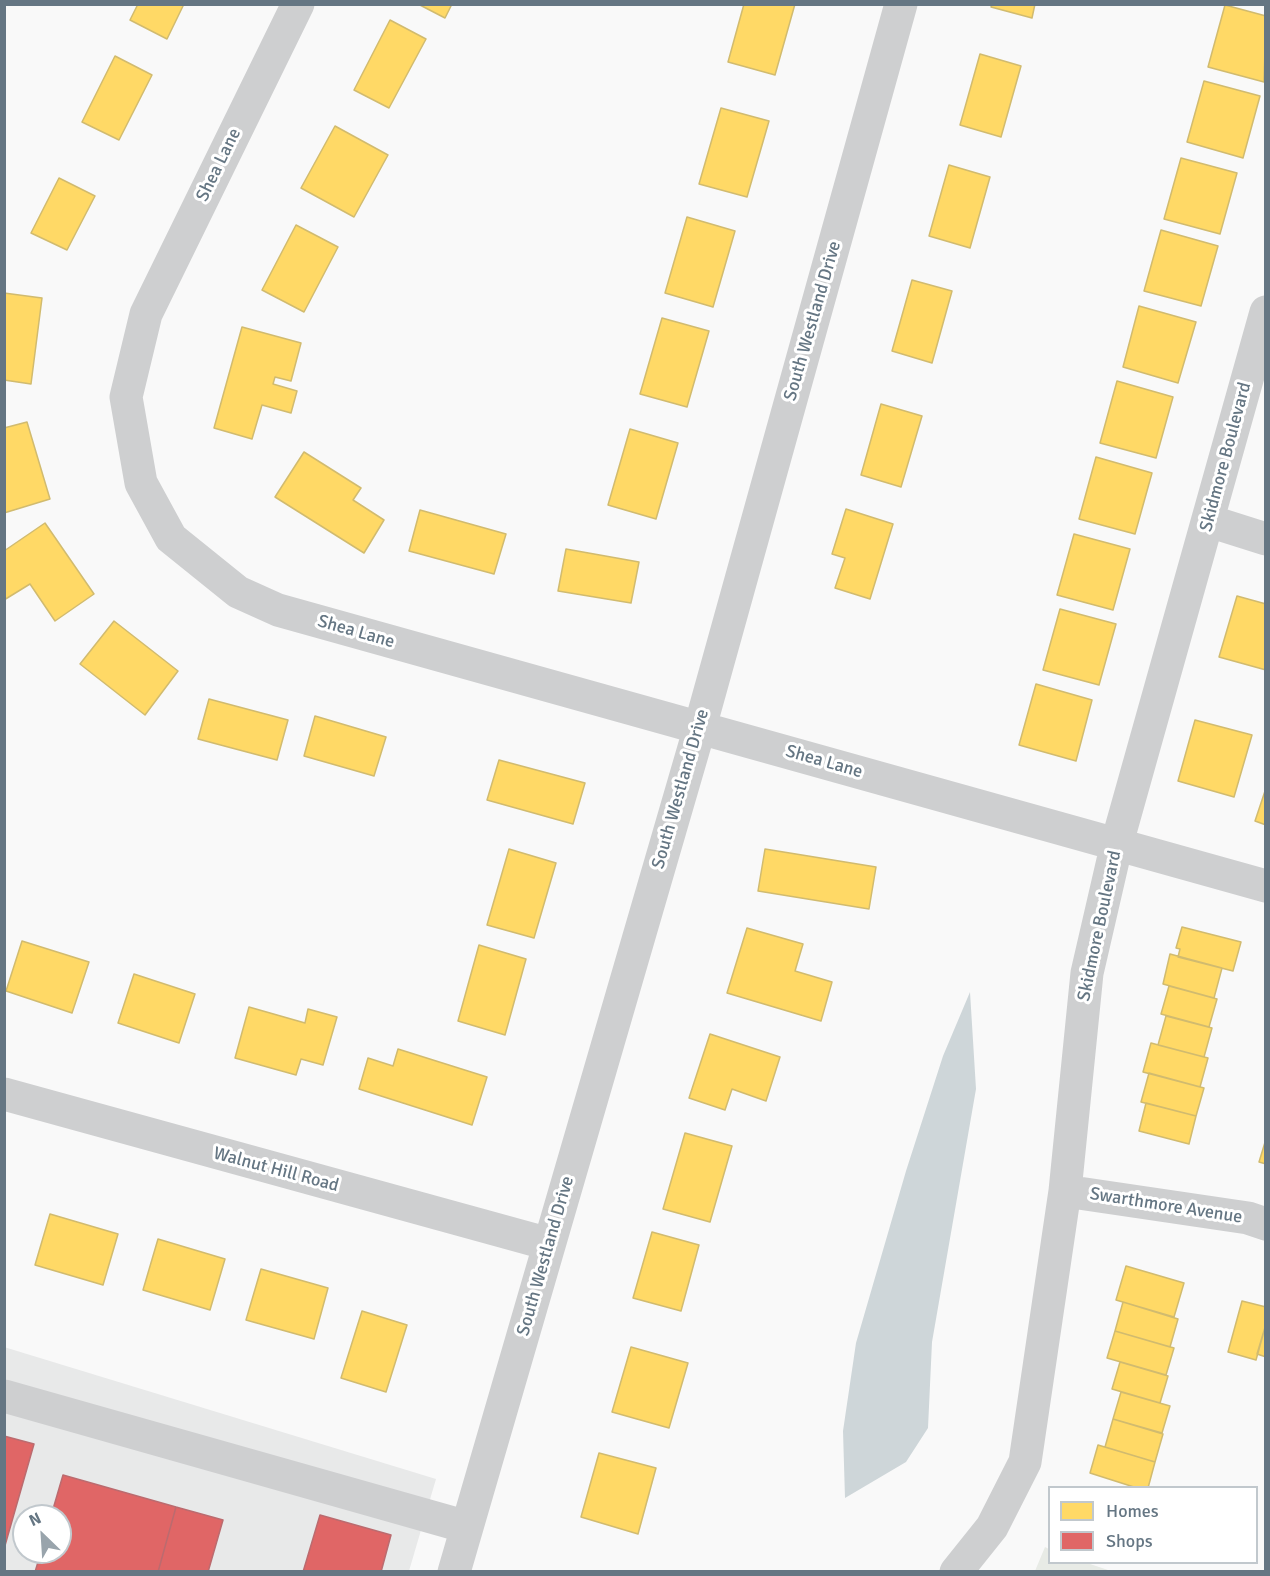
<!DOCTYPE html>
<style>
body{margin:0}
#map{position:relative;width:1270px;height:1576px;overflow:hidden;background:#f9f9f9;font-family:Signika,sans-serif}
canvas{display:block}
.frame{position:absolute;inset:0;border:6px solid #657683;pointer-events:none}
.legend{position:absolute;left:1048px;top:1486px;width:210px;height:78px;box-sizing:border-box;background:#fff;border:2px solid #c1c8cd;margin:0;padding:8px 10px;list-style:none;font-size:18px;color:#657683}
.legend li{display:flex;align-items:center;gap:12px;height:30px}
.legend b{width:30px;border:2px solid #c1c8cd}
.north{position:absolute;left:12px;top:1504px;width:60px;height:60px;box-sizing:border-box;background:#fff;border:2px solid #c1c8cd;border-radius:50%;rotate:335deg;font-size:16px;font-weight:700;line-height:24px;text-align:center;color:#657683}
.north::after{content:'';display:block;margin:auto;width:21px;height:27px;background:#99a4ac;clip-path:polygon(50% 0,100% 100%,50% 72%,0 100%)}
</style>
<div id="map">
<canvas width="1270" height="1576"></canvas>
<div class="frame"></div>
<ul class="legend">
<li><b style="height:16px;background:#ffd966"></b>Homes</li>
<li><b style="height:16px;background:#e06666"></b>Shops</li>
</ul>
<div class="north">N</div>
</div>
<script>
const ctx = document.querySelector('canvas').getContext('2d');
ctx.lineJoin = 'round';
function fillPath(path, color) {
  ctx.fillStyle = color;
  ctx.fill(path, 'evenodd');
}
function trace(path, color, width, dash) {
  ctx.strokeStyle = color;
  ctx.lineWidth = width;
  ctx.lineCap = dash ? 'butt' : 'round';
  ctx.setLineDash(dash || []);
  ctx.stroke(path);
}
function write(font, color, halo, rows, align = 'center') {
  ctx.font = font + ' Signika,sans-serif';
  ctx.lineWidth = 6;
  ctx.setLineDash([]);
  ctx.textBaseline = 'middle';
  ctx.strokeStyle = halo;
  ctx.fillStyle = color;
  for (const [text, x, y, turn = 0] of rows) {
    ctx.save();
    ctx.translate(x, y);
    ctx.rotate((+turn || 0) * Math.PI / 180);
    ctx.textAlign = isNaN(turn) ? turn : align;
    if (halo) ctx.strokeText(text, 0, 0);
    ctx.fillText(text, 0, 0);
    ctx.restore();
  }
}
fillPath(new Path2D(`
 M4,1347L436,1479L409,1571H5ZM24,1516H60V1552H24Z`), '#e8e9e9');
fillPath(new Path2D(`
 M1045,1547L1049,1549L1050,1562L1087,1563L1111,1571H1035Z`), '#e8ebe6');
fillPath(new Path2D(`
 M970,992L976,1089L932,1342L928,1428L906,1462L845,1498L843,1431L856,1343L906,1171L943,1056Z`), '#ced6d9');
const homes = new Path2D(`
 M138,4H184L167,39L130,20Z
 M418,4H452L445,18Z
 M744,4H795L775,75L728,62Z
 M992,4H1035L1032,18L991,7Z
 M1225,5L1266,16L1264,82L1208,67Z
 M390,20L426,39L389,108L354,90Z
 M980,54L1021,66L1001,137L960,125Z
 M115,56L152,75L119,140L82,122Z
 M1204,81L1260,96L1243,158L1187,142Z
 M721,108L769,121L747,197L699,184Z
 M335,126L388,155L354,217L301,188Z
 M1181,158L1237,173L1220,234L1164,219Z
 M949,165L990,177L970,248L929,236Z
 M59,178L95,196L67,250L31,233Z
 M687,217L735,231L713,307L665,293Z
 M296,225L338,247L304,312L262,290Z
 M1161,230L1218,246L1201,306L1144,291Z
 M912,280L952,291L932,363L892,351Z
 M4,293L42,298L31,384L4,380Z
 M1139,306L1196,322L1178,383L1123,367Z
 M662,318L709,331L687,407L640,394Z
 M242,327L301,343L291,381L275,377L273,384L297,391L291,413L262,405L252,439L214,428Z
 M1117,381L1173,397L1156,458L1100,443Z
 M881,404L922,416L901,487L861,475Z
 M27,422L50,499L4,513V428Z
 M630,429L678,443L656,519L608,505Z
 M304,452L361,488L353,500L384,520L364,553L275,497Z
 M1096,457L1152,473L1135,534L1079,519Z
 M846,509L893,524L870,599L835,588L845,558L832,554Z
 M420,510L506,534L494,574L409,551Z
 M45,523L94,594L55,621L30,584L4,600V551Z
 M1074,534L1130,549L1113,610L1057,595Z
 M566,549L639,562L631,603L558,591Z
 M1237,596L1266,604V670L1219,657Z
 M1060,609L1116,624L1099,685L1043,670Z
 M114,621L178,671L145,715L80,664Z
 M1036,684L1092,700L1076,761L1019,745Z
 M209,699L288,720L277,760L198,739Z
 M315,716L386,737L374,776L304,756Z
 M1195,720L1252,735L1234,797L1178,781Z
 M499,760L585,783L573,824L487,800Z
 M1266,788V825L1255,821Z
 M509,849L556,863L534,938L487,925Z
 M765,849L876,867L869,909L758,891Z
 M1182,927L1241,942L1233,971L1178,957L1180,949L1176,948Z
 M747,928L803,944L795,971L832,982L821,1021L727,993Z
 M22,941L89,962L72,1013L6,991Z
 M479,945L526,959L505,1035L458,1021Z
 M1170,954L1222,968L1214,998L1163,984Z
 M134,974L195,994L179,1043L118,1023Z
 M1169,986L1217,999L1209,1027L1161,1014Z
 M249,1007L305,1023L308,1009L337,1017L323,1065L301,1059L296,1075L235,1058Z
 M1166,1016L1212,1028L1204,1057L1158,1045Z
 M710,1034L780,1057L766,1101L732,1089L725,1110L689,1098Z
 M1151,1043L1208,1058L1200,1087L1143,1072Z
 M398,1049L487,1077L472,1125L359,1089L368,1058L393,1066Z
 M1149,1073L1204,1088L1196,1116L1141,1102Z
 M1146,1103L1196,1116L1189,1144L1139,1131Z
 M685,1133L732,1146L710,1222L663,1209Z
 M1266,1139V1164L1259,1162Z
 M50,1214L118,1234L103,1285L35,1265Z
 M652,1232L699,1245L681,1311L633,1298Z
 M158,1239L225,1259L210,1310L143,1290Z
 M1126,1266L1184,1283L1174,1317L1116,1300Z
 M261,1269L328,1288L314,1339L246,1320Z
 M1242,1301L1266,1307V1324L1256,1360L1228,1352Z
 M1123,1302L1178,1319L1170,1347L1115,1331Z
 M362,1311L407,1325L386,1392L341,1378Z
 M1266,1324V1357L1257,1354Z
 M1115,1331L1174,1348L1166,1375L1107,1358Z
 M631,1347L688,1363L669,1428L612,1412Z
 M1120,1362L1168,1376L1160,1403L1112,1389Z
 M1121,1392L1170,1406L1162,1433L1113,1419Z
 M1113,1419L1163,1434L1155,1462L1105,1447Z
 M1098,1445L1155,1462L1148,1488H1137L1090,1473Z
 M599,1453L656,1468L638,1534L581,1517Z`);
fillPath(homes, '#ffd966');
trace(homes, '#d1bb6f', 1.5);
const shops = new Path2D(`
 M4,1436L34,1444L4,1549Z
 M63,1475L176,1507L158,1572H35L41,1552H60V1516H51Z
 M176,1507L223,1520L208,1572H158Z
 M320,1515L391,1535L381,1572H303Z`);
fillPath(shops, '#e06666');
trace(shops, '#bb6b6f', 1.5);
trace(new Path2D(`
 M298,4L146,314L126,397L141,483L171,538L238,592L278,610L1266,886
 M1209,521L1266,539
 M4,1094L549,1244
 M1065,1191L1248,1218L1266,1224
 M4,1396L467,1527
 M454,1572L700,727L901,4
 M956,1572L992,1527L1025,1462L1065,1191L1087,973L1117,843L1266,312`), '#cecfd0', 33);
write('18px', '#657683', '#fff', [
 ["Shea Lane",219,165,-64],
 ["South Westland Drive",813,321,-74],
 ["Skidmore Boulevard",1226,457,-75],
 ["Shea Lane",356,632,16],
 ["Shea Lane",824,762,16],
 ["South Westland Drive",681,789,-74],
 ["Skidmore Boulevard",1100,926,-78],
 ["Walnut Hill Road",276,1170,15],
 ["Swarthmore Avenue",1166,1206,9],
 ["South Westland Drive",546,1256,-74]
]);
</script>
